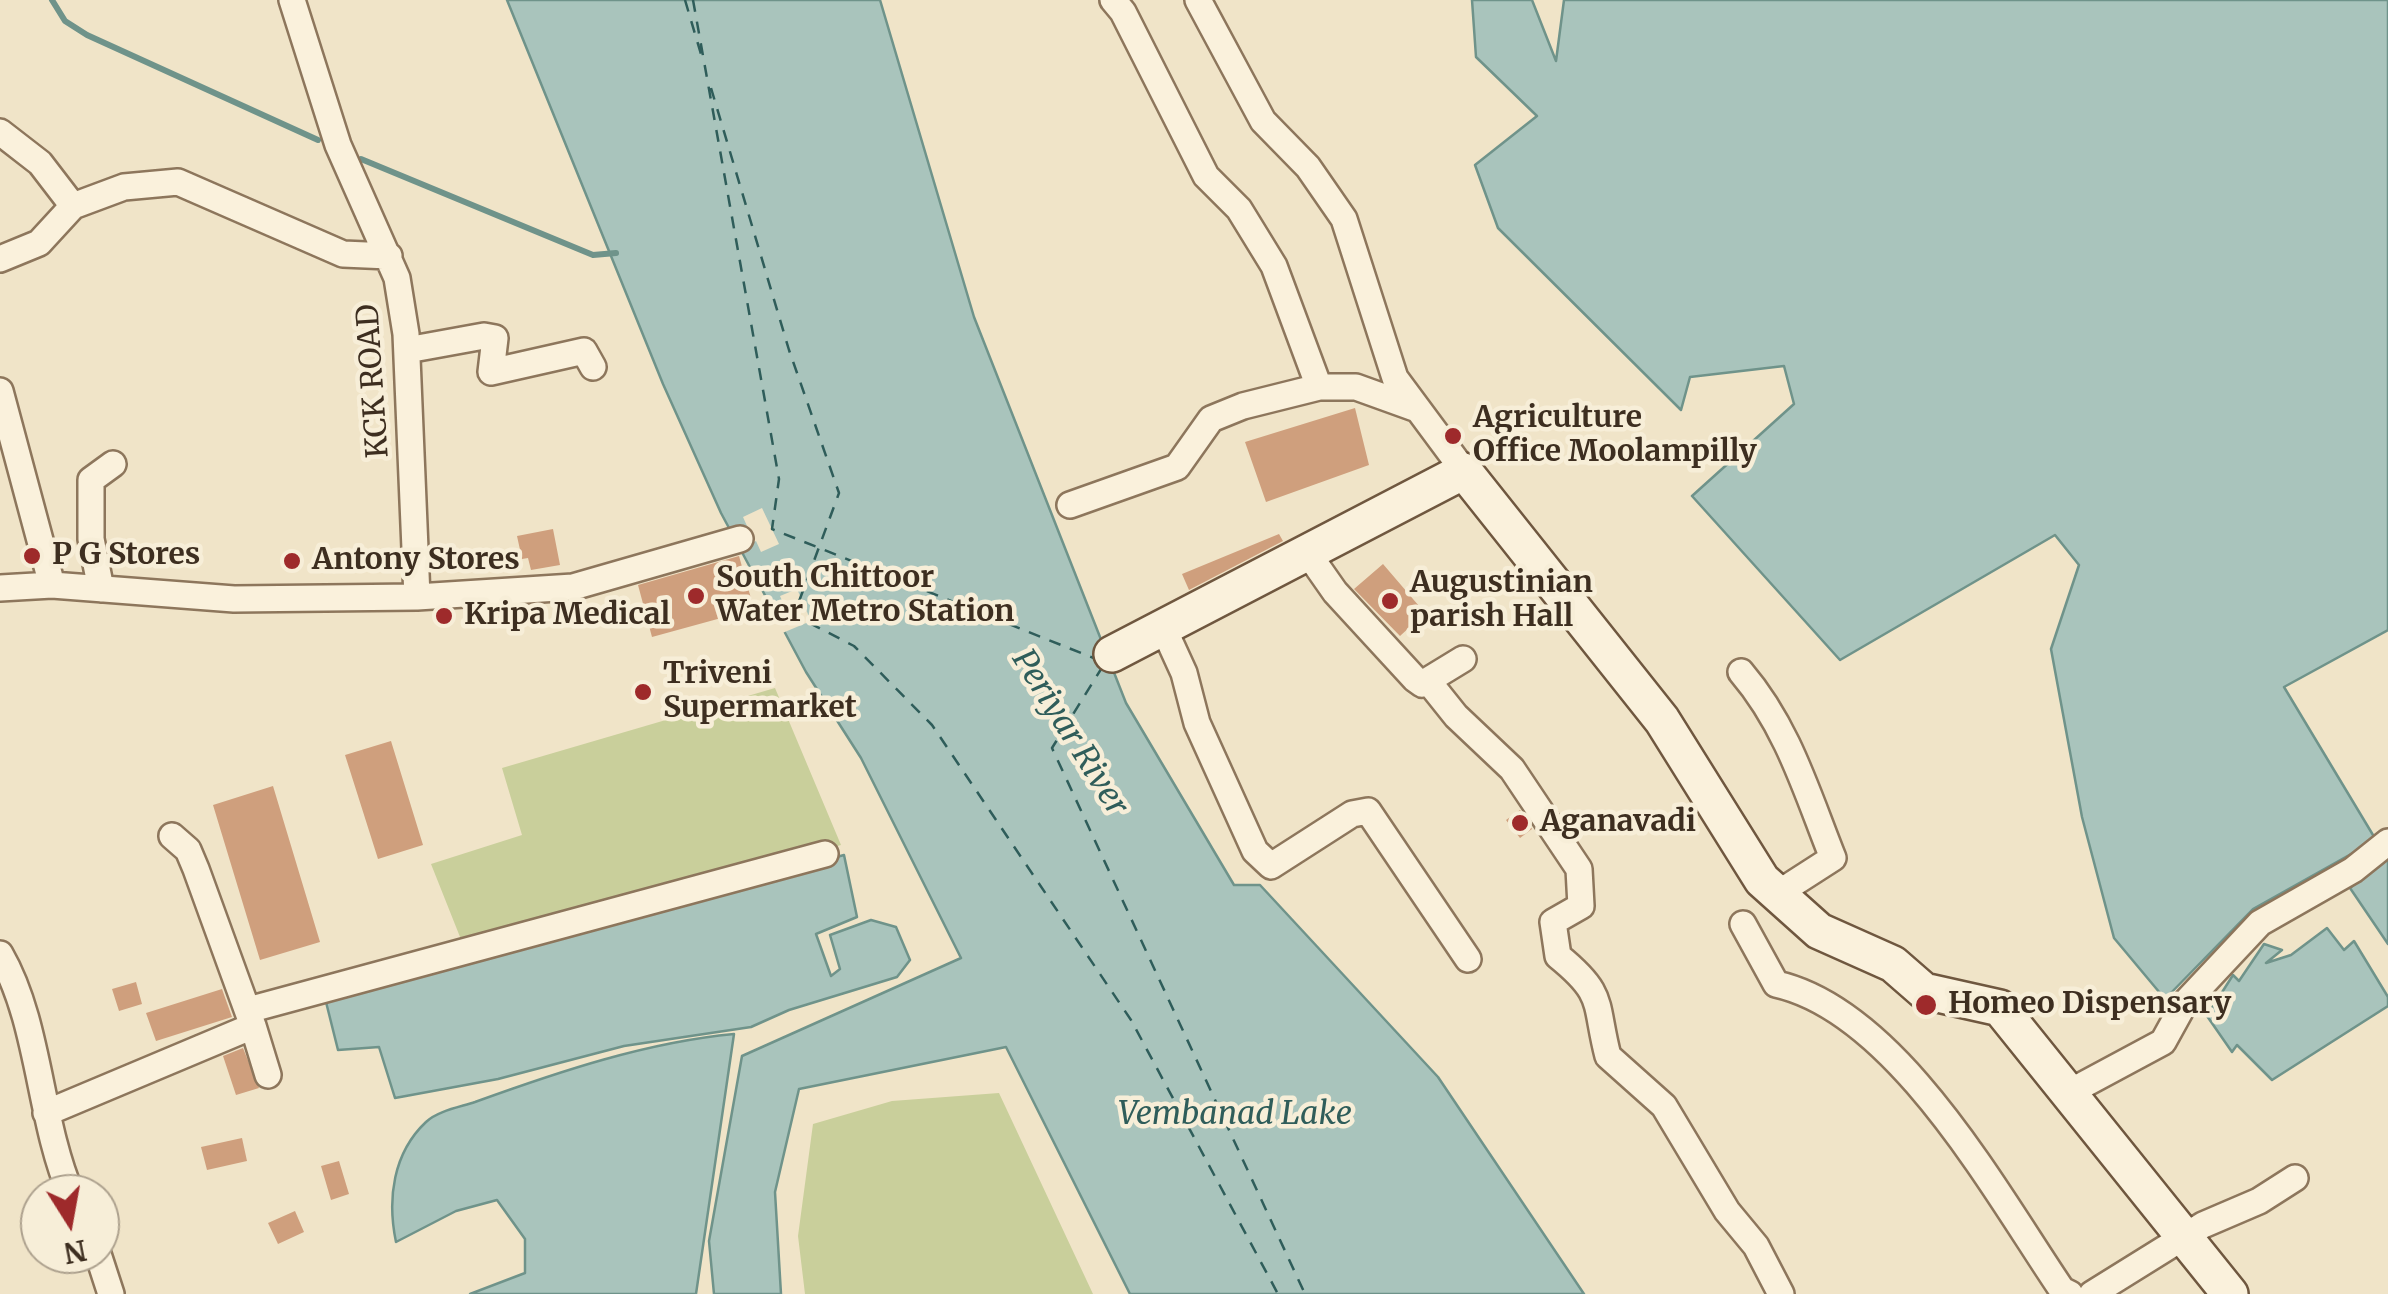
<!DOCTYPE html>
<style>
body{margin:0}
#map{position:relative;width:2388px;height:1294px;overflow:hidden;background:#f0e4c8;font-family:Merriweather,serif}
canvas{display:block}
.north{position:absolute;left:20px;top:1174px;width:100px;height:100px;box-sizing:border-box;background:#f7eed8;border:2px solid #ada18e;border-radius:50%;rotate:169deg;font-size:28px;font-weight:700;line-height:40px;text-align:center;color:#3d2e20}
.north::after{content:'';display:block;margin:auto;width:35px;height:45px;background:#9e2a2b;clip-path:polygon(50% 0,100% 100%,50% 72%,0 100%)}
</style>
<div id="map">
<canvas width="2388" height="1294"></canvas>
<div class="north">N</div>
</div>
<script>
const ctx = document.querySelector('canvas').getContext('2d');
ctx.lineJoin = 'round';
function fillPath(path, color) {
  ctx.fillStyle = color;
  ctx.fill(path, 'evenodd');
}
function trace(path, color, width, dash) {
  ctx.strokeStyle = color;
  ctx.lineWidth = width;
  ctx.lineCap = dash ? 'butt' : 'round';
  ctx.setLineDash(dash || []);
  ctx.stroke(path);
}
function write(font, color, halo, rows, align = 'center') {
  ctx.font = font + ' Merriweather,serif';
  ctx.lineWidth = 9;
  ctx.setLineDash([]);
  ctx.textBaseline = 'middle';
  ctx.strokeStyle = halo;
  ctx.fillStyle = color;
  for (const [text, x, y, turn = 0] of rows) {
    ctx.save();
    ctx.translate(x, y);
    ctx.rotate((+turn || 0) * Math.PI / 180);
    ctx.textAlign = isNaN(turn) ? turn : align;
    if (halo) ctx.strokeText(text, 0, 0);
    ctx.fillText(text, 0, 0);
    ctx.restore();
  }
}
fillPath(new Path2D(`
 M775,688L841,845L464,947L431,864L522,835L502,768Z
 M999,1093L1093,1294H805L798,1236L813,1124L892,1101Z`), '#c9cf9b');
const water = new Path2D(`
 M507,0H880L974,317L1126,703L1234,885H1260L1438,1077L1584,1294H1130L1006,1047L799,1089L775,1192L781,1294H714L709,1241L742,1056L961,958L861,758L806,672L721,513L663,384Z
 M1472,0H1532L1556,61L1564,0H2388V630L2284,687L2376,840L2253,909L2165,999L2114,938L2082,817L2051,649L2079,565L2055,535L1840,660L1692,496L1794,404L1784,366L1690,377L1681,410L1498,228L1475,165L1537,116L1476,57Z
 M844,855L857,917L816,934L831,976L840,969L830,935L871,920L896,927L910,960L897,977L789,1010L751,1027L624,1046L498,1079L395,1098L379,1047L338,1050L324,994Z
 M2388,856V944L2350,888Z
 M2327,928L2344,950L2354,941L2388,997V1006L2272,1080L2237,1045L2232,1052L2207,1016L2233,975L2239,981L2264,944L2282,950L2266,963L2291,955Z
 M734,1034L696,1294H470L525,1273V1239L497,1200L456,1211L396,1242C387,1199 393,1153 426,1122C437,1111 460,1107 475,1102C558,1072 647,1042 734,1034Z`);
fillPath(water, '#a9c4bc');
trace(water, '#6f938a', 2.5);
fillPath(new Path2D(`
 M762,508L779,544L761,552L756,541L736,550L729,534L747,526L743,517Z
 M797,589L811,621L780,634L770,617L786,610L780,596Z`), '#f0e4c8');
trace(new Path2D(`
 M52,0L65,21L87,35L318,140
 M361,159L593,255L616,253`), '#6f938a', 6);
trace(new Path2D(`
 M685,0L703,61
 M693,0L779,479L772,529L1096,659
 M711,88L789,350L839,493L794,615L854,646L932,725L1131,1020L1278,1294
 M1103,666L1052,748L1305,1294`), '#2f5d5a', 2.5, [12, 10]);
fillPath(new Path2D(`
 M1355,408L1369,465L1266,502L1245,442Z
 M553,529L560,565L531,570L528,558L522,559L517,536Z
 M1279,534L1283,541L1189,590L1182,574Z
 M739,556L754,609L652,637L638,585Z
 M1383,564L1425,613L1400,636L1354,589Z
 M391,741L423,845L378,859L345,755Z
 M273,786L320,942L260,960L213,805Z
 M1520,810L1532,829L1520,838L1506,820Z
 M136,982L142,1004L119,1011L112,989Z
 M222,989L232,1017L156,1041L146,1013Z
 M243,1048L259,1088L236,1095L223,1056Z
 M242,1138L247,1161L207,1170L201,1147Z
 M339,1161L349,1194L331,1200L321,1166Z
 M295,1211L304,1232L278,1244L268,1223Z`), '#cf9f7d');
const street = new Path2D(`
 M292,0L338,145L397,278L406,334L417,597
 M1113,0L1123,12L1206,176L1239,209L1274,266L1319,387
 M1198,0L1263,121L1308,167L1344,219L1395,378L1464,471
 M0,132L40,163L73,206L124,187L178,182L343,254L389,256
 M0,259L39,243L73,206
 M407,350L484,336L495,338L491,372L584,351L593,367
 M0,391L52,585
 M1070,505L1177,467L1211,419L1243,406L1319,387H1356L1417,409
 M1307,552L1335,592L1415,679L1422,684L1463,659
 M0,588L52,585L234,599L417,597L573,587L740,539
 M101,589L91,539V480L113,464
 M1163,627L1184,673L1197,723L1255,851L1271,866L1352,814L1368,811L1468,959
 M1741,672C1788,727 1807,793 1833,858L1777,894
 M1428,681L1456,716L1512,769L1579,869L1581,906L1553,922L1558,956C1606,995 1594,1002 1608,1056L1664,1106L1727,1211L1756,1246L1781,1294
 M1743,924L1776,984C1897,1011 1996,1193 2062,1290L2070,1294
 M0,954C40,1023 39,1120 71,1194
 M248,1010L825,854
 M253,1026L268,1075
 M2068,1093L2163,1042L2184,1004L2260,923L2353,870L2388,842
 M46,1113L253,1026L196,869L188,850L172,836
 M98,1254L111,1294
 M2092,1294L2203,1225L2259,1201L2295,1178`);
const secondary = new Path2D(`
 M1112,654L1464,471L1662,720L1762,880L1819,931L1893,964L1924,991L2000,1008L2230,1294`);
trace(street, '#8d765c', 30);
trace(secondary, '#6f573f', 40);
trace(street, '#faf1dc', 25);
trace(secondary, '#faf1dc', 35);
for (const [x, y, r, color] of [
 [1453,436,10,"#9e2a2b"],
 [32,556,10,"#9e2a2b"],
 [292,561,10,"#9e2a2b"],
 [696,596,10,"#9e2a2b"],
 [1390,601,10,"#9e2a2b"],
 [444,616,10,"#9e2a2b"],
 [643,692,10,"#9e2a2b"],
 [1520,823,10,"#9e2a2b"],
 [1926,1005,12,"#9e2a2b"]
]) {
  const dot = new Path2D();
  dot.arc(x, y, r, 0, 2 * Math.PI);
  ctx.fillStyle = color;
  ctx.fill(dot);
  trace(dot, '#f7eed8', 4);
}
write('30px', '#3d2e20', '#f7eed8', [
 ["KCK ROAD",374,381,-94]
]);
write('bold 30px', '#3d2e20', '#f7eed8', [
 ["Agriculture",1473,419],
 ["Office Moolampilly",1473,453],
 ["P G Stores",52,556],
 ["Antony Stores",312,561],
 ["South Chittoor",716,579],
 ["Water Metro Station",716,613],
 ["Augustinian",1410,584],
 ["parish Hall",1410,618],
 ["Kripa Medical",464,616],
 ["Triveni",663,675],
 ["Supermarket",663,709],
 ["Aganavadi",1540,823],
 ["Homeo Dispensary",1948,1005]
], 'left');
write('italic 32px', '#2f5d5a', '#f7eed8', [
 ["Periyar River",1069,733,58],
 ["Vembanad Lake",1235,1115]
]);
</script>
